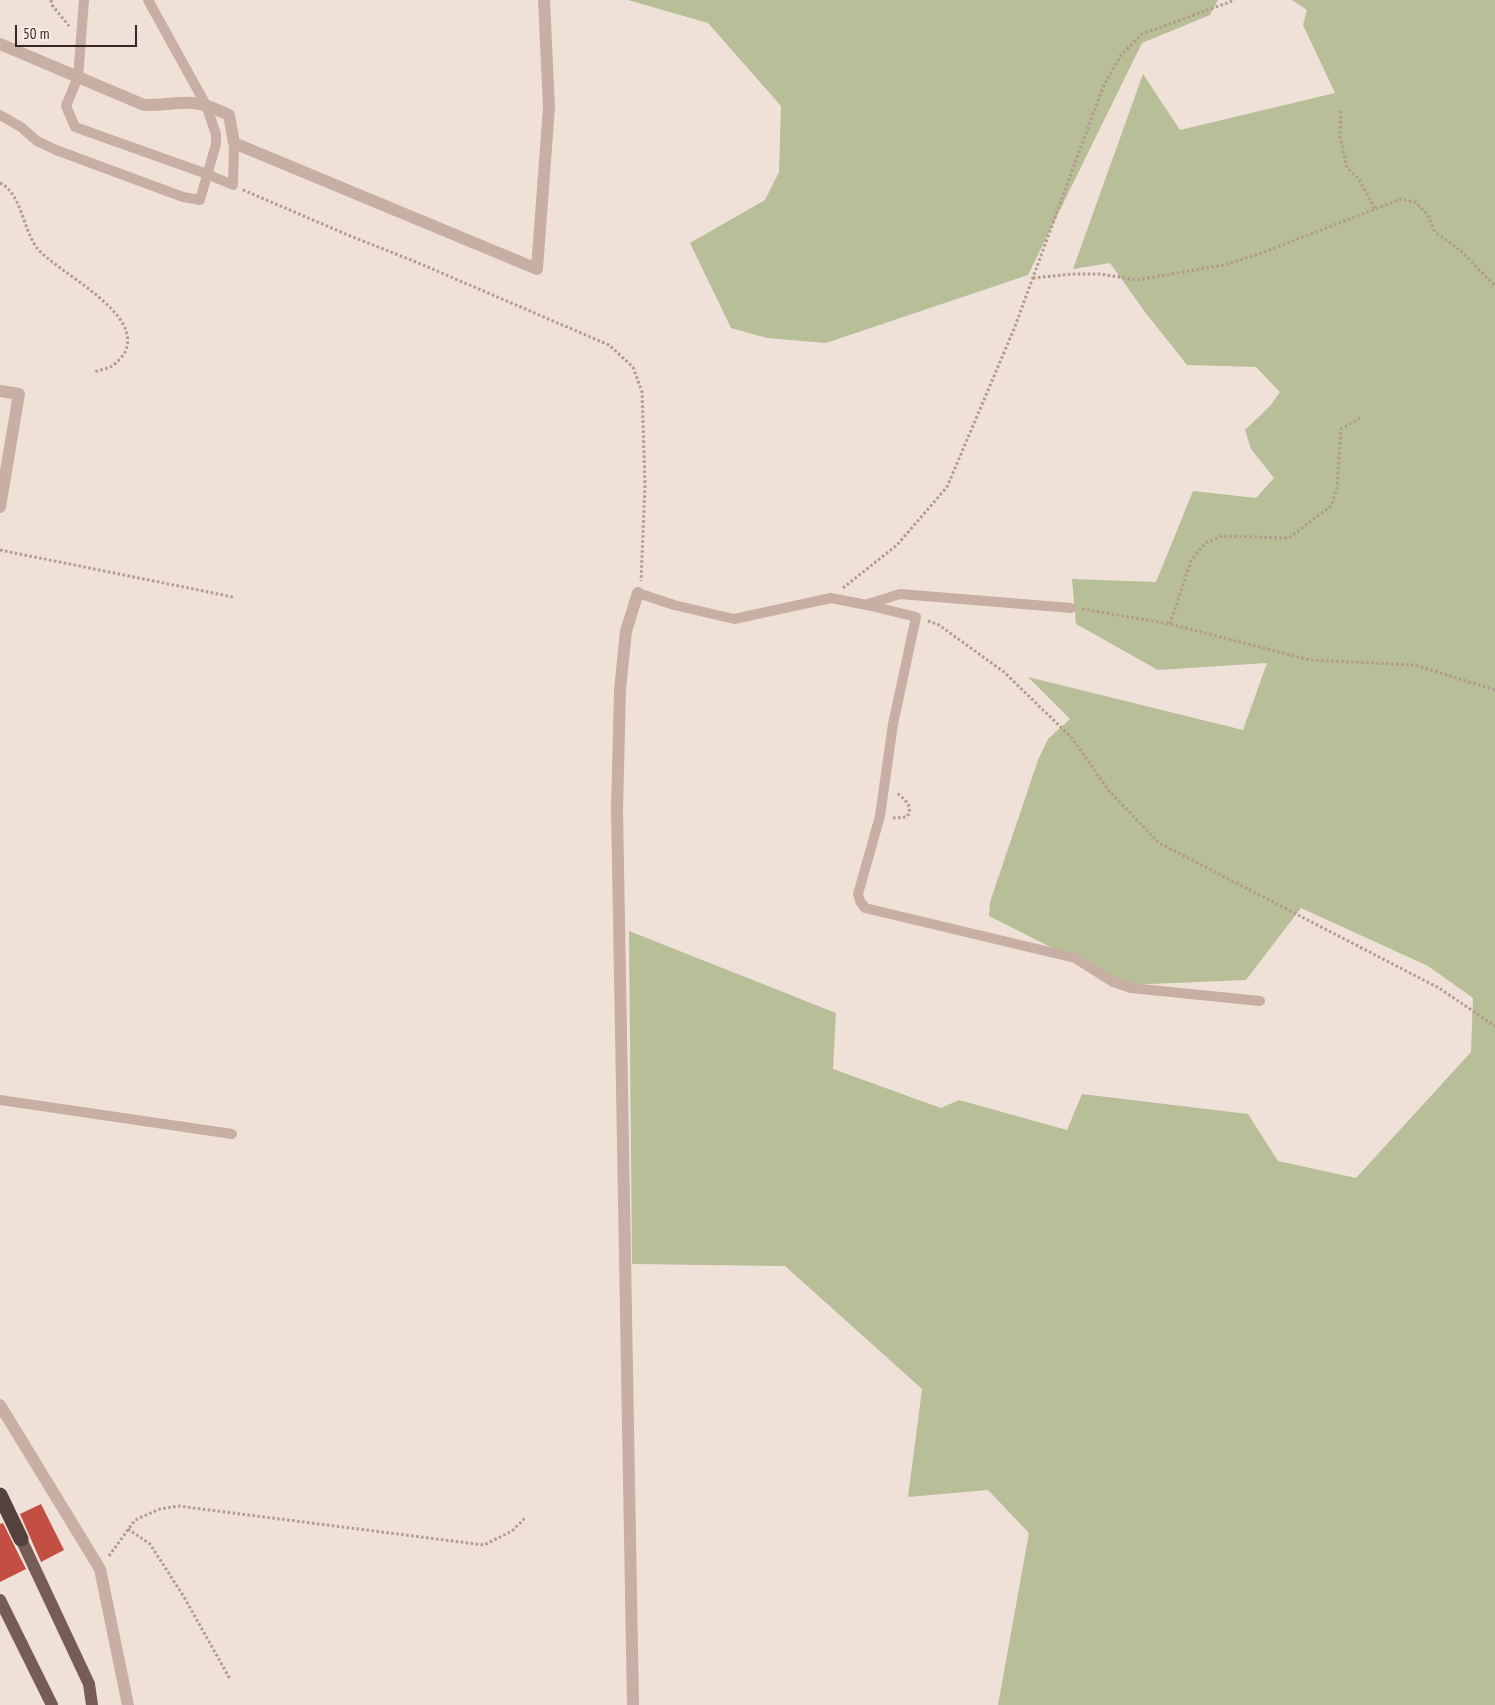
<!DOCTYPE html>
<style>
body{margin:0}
#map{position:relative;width:1495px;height:1705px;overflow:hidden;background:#f0e1d8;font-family:"PT Sans Narrow",sans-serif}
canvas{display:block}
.scale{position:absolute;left:15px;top:25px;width:122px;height:22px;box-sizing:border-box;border:2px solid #332826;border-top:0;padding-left:6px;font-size:15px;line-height:18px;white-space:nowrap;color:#332826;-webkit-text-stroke:4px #f8ece3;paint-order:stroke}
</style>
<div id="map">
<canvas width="1495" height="1705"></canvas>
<div class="scale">50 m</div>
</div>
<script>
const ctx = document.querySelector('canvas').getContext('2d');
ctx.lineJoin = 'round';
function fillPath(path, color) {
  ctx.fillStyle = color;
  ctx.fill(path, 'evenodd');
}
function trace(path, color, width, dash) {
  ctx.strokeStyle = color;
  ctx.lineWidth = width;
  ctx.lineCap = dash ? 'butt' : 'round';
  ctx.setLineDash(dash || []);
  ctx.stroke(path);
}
fillPath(new Path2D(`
 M628,0H1218L1210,15L1142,43L1028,275L826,343L767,338L731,328L690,243L765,200L779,172L781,106L708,23Z
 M1292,0H1495V1705H998L1029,1533L988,1490L908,1497L922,1389L785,1266L632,1264L629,931L836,1013L833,1069L941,1108L959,1100L1067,1130L1082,1094L1248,1114L1278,1161L1356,1178L1471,1052L1473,998L1428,966L1301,908L1246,980L1126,985L989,916L990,902L1038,760L1048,739L1070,719L1028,677L1243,730L1267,663L1158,670L1076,624L1072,579L1156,582L1193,491L1256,498L1274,478L1251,449L1245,430L1270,406L1280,392L1256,367L1187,365L1145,312L1110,263L1073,269L1143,74L1180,130L1335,93L1303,25L1307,10Z`), '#b7be98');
fillPath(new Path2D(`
 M41,1504L64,1550L41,1562L20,1514Z
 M3,1523L26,1569L0,1582V1524Z`), '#c34e42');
trace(new Path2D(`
 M51,0L52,5L69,26
 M1341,111L1340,137L1347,168L1359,179L1375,209
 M0,183C21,192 23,230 37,248C57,273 144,312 125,352C122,357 117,363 112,366C107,369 100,370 94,372
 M243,190L348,235L416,262L609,345L633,367L642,392L645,485L641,581
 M1033,278L1072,274H1100L1137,280L1223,265L1259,254L1401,199L1415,202L1428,215L1435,232L1461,251L1495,286
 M0,550L233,597
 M843,588L897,545L947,487L1014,329L1103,87L1121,55L1142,34L1235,0
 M1082,609L1170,624L1310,660L1415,665L1495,690
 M928,621L939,625L1004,672L1072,738L1109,791L1159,843L1439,988L1495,1026
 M1170,624L1191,561L1205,543L1222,536L1289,538L1331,506L1337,488L1341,429L1360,418
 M893,818L907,817C914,806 905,800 896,792
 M128,1529L150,1544L184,1597L230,1679
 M109,1556L135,1520L160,1509L178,1506L484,1545L512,1531L525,1518`), '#b3998e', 3, [2.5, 2.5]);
trace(new Path2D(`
 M84,0L78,77L66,106L75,127L207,174L233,185L234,143
 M0,115L21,127L37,141L56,150L183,197L200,200L216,144V134L206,105L148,0
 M638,593L674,605L734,619L831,598L867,605L916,617L893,724L880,816L858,894L860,901L865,908L1075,958L1113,982L1131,988L1260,1001
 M868,604L900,594L1071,608
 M0,1100L232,1134`), '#c7afa4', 10);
trace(new Path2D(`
 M0,44L144,105C164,106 187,99 207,106C214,108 222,112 229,115L234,143L537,269L549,107L544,0
 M0,391L19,394L0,507
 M0,1405L100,1569L128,1705
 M633,1705L617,809L620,690L626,631L638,593`), '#c7afa4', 12);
trace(new Path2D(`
 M21,1539L89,1684L92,1705
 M0,1600L52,1705`), '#755c57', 12);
trace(new Path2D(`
 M0,1495L21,1539`), '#54403d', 15);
</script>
